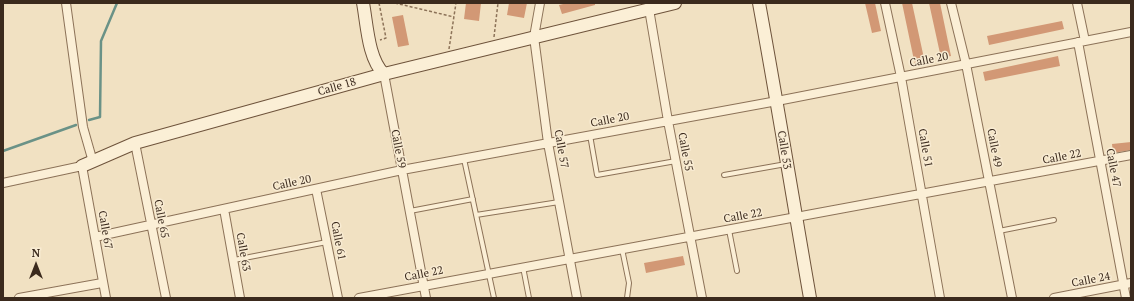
<!DOCTYPE html>
<style>
body{margin:0}
#map{position:relative;width:1134px;height:301px;overflow:hidden;background:#f1e1c2;font-family:"PT Serif",serif}
canvas{display:block}
.frame{position:absolute;inset:0;border:4px solid #3b2a1d;pointer-events:none}
.north{position:absolute;left:16px;top:245px;width:40px;height:40px;-webkit-text-stroke:3px #f8ebd2;paint-order:stroke;rotate:0deg;font-size:11px;font-weight:700;line-height:16px;text-align:center;color:#3b2a1d}
.north::after{content:'';display:block;margin:auto;width:14px;height:18px;background:#3b2a1d;clip-path:polygon(50% 0,100% 100%,50% 72%,0 100%)}
</style>
<div id="map">
<canvas width="1134" height="301"></canvas>
<div class="frame"></div>
<div class="north">N</div>
</div>
<script>
const ctx = document.querySelector('canvas').getContext('2d');
ctx.lineJoin = 'round';
function trace(path, color, width, dash) {
  ctx.strokeStyle = color;
  ctx.lineWidth = width;
  ctx.lineCap = dash ? 'butt' : 'round';
  ctx.setLineDash(dash || []);
  ctx.stroke(path);
}
function fillPath(path, color) {
  ctx.fillStyle = color;
  ctx.fill(path, 'evenodd');
}
function write(font, color, halo, rows, align = 'center') {
  ctx.font = font + ' "PT Serif",serif';
  ctx.lineWidth = 3;
  ctx.setLineDash([]);
  ctx.textBaseline = 'middle';
  ctx.strokeStyle = halo;
  ctx.fillStyle = color;
  for (const [text, x, y, turn = 0] of rows) {
    ctx.save();
    ctx.translate(x, y);
    ctx.rotate((+turn || 0) * Math.PI / 180);
    ctx.textAlign = isNaN(turn) ? turn : align;
    if (halo) ctx.strokeText(text, 0, 0);
    ctx.fillText(text, 0, 0);
    ctx.restore();
  }
}
trace(new Path2D(`
 M89,120L100,117L101,41L117,3
 M3,151L76,125`), '#6a9287', 2.5);
fillPath(new Path2D(`
 M466,3H481L479,21L464,19Z
 M509,3H527L524,18L507,15Z
 M567,3H595V5L562,14L559,5Z
 M865,3H875L881,31L872,33Z
 M902,3H912L925,63L915,65Z
 M929,3H940L951,56L941,58Z
 M403,15L409,45L398,47L392,17Z
 M1062,21L1064,29L989,45L987,36Z
 M1058,56L1060,66L985,81L983,72Z
 M1131,142V150L1113,153L1112,144Z
 M683,256L685,265L646,273L644,263Z`), '#d29875');
const lane = new Path2D(`
 M590,135L597,175L676,161
 M464,159L494,298
 M724,175L786,164
 M410,211L473,199
 M476,215L559,202
 M729,230L737,271
 M999,231L1054,220
 M622,249L629,283L627,298
 M234,260L327,242
 M523,267L529,298`);
const street = new Path2D(`
 M66,3L83,127L93,162
 M540,3L534,37L548,143L577,298
 M885,3L901,77L940,298
 M951,3L966,64L1012,298
 M1077,3L1085,41
 M649,9L668,121L702,298
 M1078,42L1126,298
 M384,74L426,298
 M135,143L166,298
 M3,183L82,166L106,298
 M316,189L338,298
 M224,209L240,298
 M95,237L402,170L777,101L1131,32
 M19,298L102,283
 M359,298L1131,155
 M1054,298L1131,283`);
const secondary = new Path2D(`
 M363,3C367,24 368,59 384,74
 M759,3C777,101 793,200 810,298
 M82,166L135,143L384,74L675,3`);
trace(lane, '#8c7258', 6);
trace(street, '#8c7258', 10);
trace(secondary, '#6e533b', 14);
trace(new Path2D(`
 M379,3L386,38L380,40
 M395,3L454,17
 M494,37L498,3
 M449,49L456,3`), '#8c7258', 1.5, [3, 2]);
trace(lane, '#fbefd6', 4);
trace(street, '#fbefd6', 8);
trace(secondary, '#fbefd6', 12);
write('11px', '#3b2a1d', '#f8ebd2', [
 ["Calle 20",929,60,-11],
 ["Calle 18",337,87,-16],
 ["Calle 20",610,120,-11],
 ["Calle 51",925,148,80],
 ["Calle 49",994,148,79],
 ["Calle 59",398,149,79],
 ["Calle 57",561,149,80],
 ["Calle 53",784,150,81],
 ["Calle 55",685,152,79],
 ["Calle 22",1062,157,-11],
 ["Calle 47",1113,168,79],
 ["Calle 20",292,183,-12],
 ["Calle 22",743,216,-10],
 ["Calle 65",161,219,79],
 ["Calle 67",105,230,80],
 ["Calle 61",338,241,79],
 ["Calle 63",243,252,80],
 ["Calle 22",424,274,-11],
 ["Calle 24",1091,280,-11]
]);
</script>
